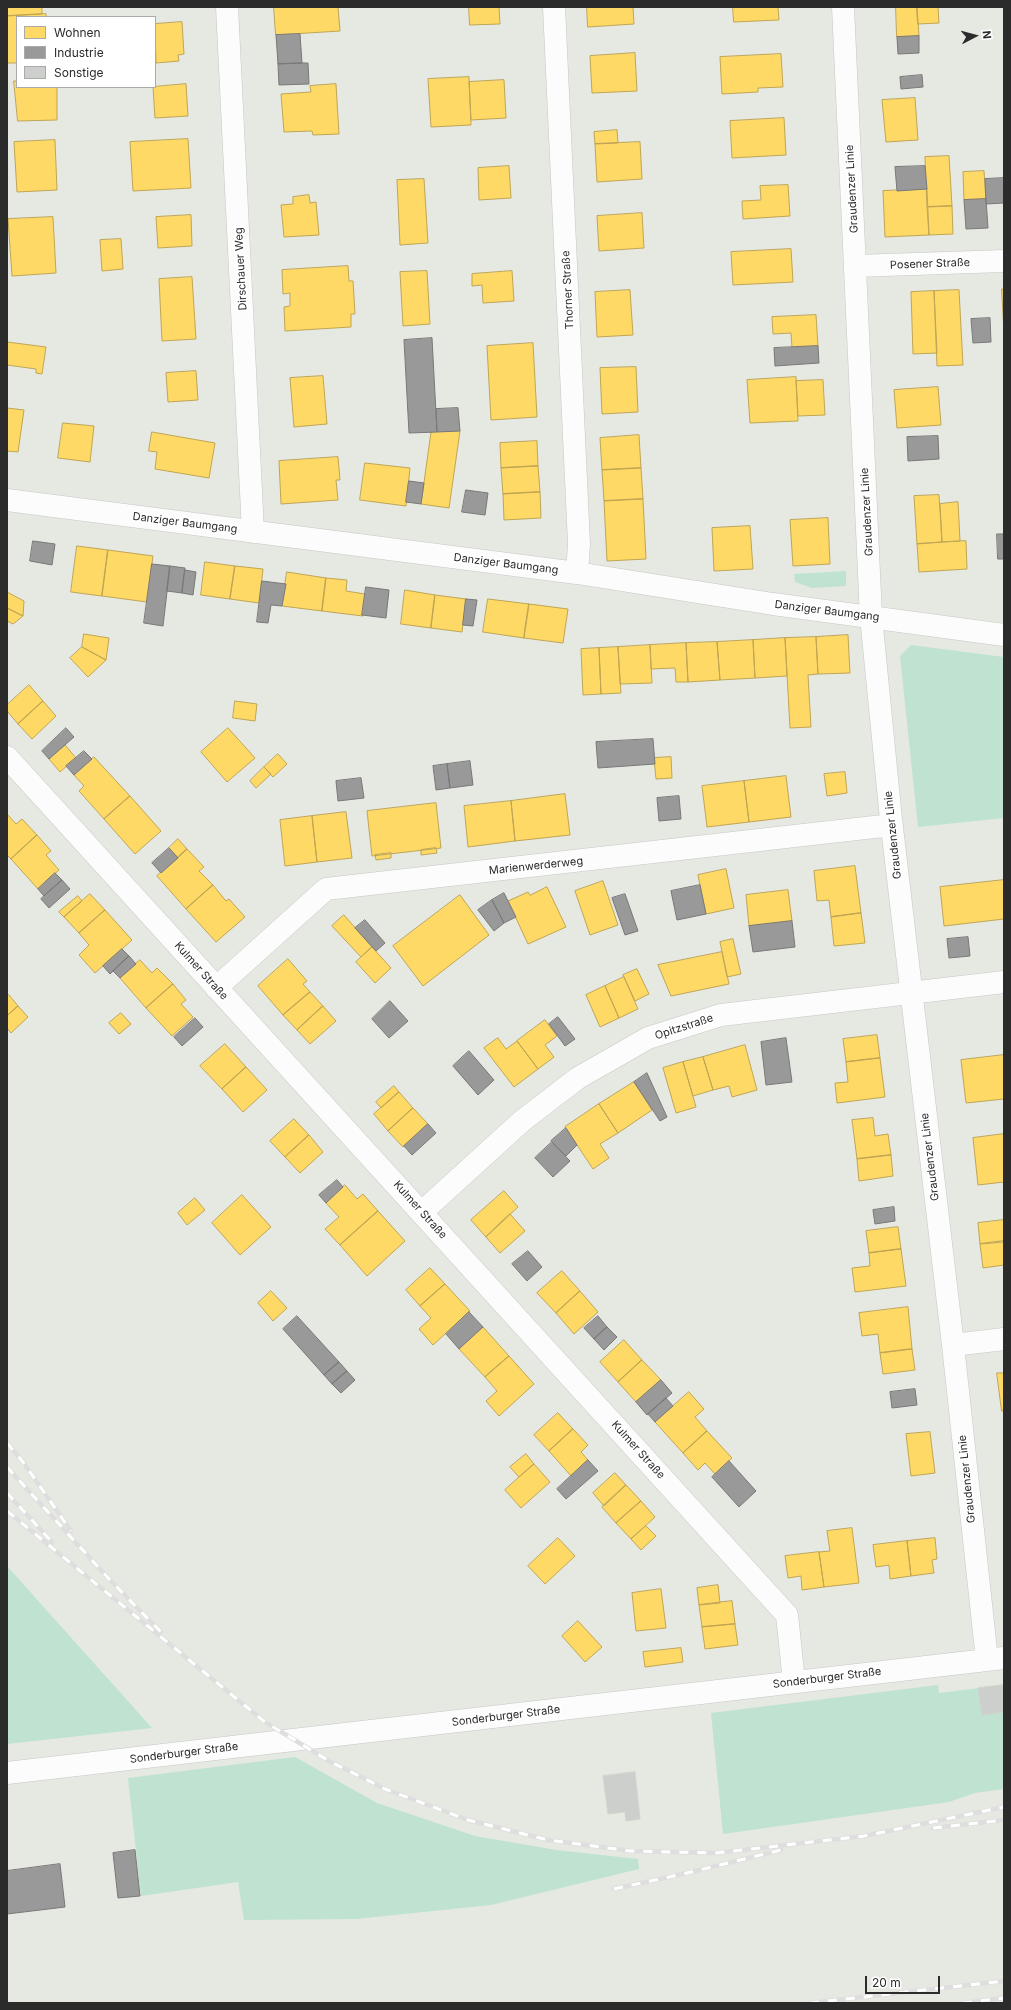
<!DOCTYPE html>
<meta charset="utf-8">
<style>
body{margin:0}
#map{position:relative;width:1011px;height:2010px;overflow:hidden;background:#e5e9e2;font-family:Inter,sans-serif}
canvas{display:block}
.frame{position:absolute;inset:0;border:8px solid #2b2b2b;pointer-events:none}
.legend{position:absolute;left:16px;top:16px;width:140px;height:72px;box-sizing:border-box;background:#fff;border:1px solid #aaa;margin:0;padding:5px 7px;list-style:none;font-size:12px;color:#2b2b2b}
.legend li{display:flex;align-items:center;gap:8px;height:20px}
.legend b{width:20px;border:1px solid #aaa}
.north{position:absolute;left:955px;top:16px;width:40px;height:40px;-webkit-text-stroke:3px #fff;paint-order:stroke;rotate:84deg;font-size:11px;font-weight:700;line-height:16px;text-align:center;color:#2b2b2b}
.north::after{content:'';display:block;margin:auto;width:14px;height:18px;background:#2b2b2b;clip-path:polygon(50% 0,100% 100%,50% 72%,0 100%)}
.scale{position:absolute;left:865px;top:1976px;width:75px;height:18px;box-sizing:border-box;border:2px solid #2b2b2b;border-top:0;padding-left:5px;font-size:12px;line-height:14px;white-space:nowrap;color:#2b2b2b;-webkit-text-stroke:3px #fff;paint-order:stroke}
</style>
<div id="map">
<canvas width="1011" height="2010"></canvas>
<div class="frame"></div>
<ul class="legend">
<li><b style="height:11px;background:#ffd966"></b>Wohnen</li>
<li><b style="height:11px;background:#999"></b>Industrie</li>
<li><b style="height:11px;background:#cccfcb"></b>Sonstige</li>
</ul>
<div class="north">N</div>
<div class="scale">20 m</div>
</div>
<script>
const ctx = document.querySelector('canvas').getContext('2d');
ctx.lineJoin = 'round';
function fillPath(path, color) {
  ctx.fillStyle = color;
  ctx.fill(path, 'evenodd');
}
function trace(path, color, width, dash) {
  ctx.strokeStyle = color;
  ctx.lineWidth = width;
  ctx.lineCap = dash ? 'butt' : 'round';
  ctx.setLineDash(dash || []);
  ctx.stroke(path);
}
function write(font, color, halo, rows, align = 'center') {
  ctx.font = font + ' Inter,sans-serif';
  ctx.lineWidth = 4;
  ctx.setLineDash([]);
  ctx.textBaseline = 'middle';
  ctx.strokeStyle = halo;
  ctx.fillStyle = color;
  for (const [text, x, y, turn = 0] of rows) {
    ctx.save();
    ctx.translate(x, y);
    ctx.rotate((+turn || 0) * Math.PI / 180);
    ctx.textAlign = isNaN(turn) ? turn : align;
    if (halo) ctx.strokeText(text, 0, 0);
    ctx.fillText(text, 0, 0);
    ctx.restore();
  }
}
fillPath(new Path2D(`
 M846,571V586L812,588L795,582L794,574Z
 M911,645L1004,657V818L918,827L900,656Z
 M7,1566L152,1728L7,1744Z
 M938,1685L939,1693L1004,1685V1789L975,1793L949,1802L723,1834L711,1713Z
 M295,1757L377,1803L475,1836L556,1850L638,1859L639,1869L491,1905L356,1919L244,1920L238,1882L141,1896L128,1778Z`), '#bfe2d1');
const homes = new Path2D(`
 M7,7H42V14L7,16Z
 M274,7H338L340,31L276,35Z
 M469,7H499L500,24L470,25Z
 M587,7H633L634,24L588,27Z
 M733,7H778L779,20L734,22Z
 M896,7H917L919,36L897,37Z
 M917,7H938L939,23L918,24Z
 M46,14V17H17V63H7V16Z
 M182,22L184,54L178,55L179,61L156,63L155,24Z
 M635,53L637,91L592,93L590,56Z
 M781,54L783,87L758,88V92L722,94L720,57Z
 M469,77L471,125L431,127L428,79Z
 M504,80L506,118L471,120L469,82Z
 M14,81H17V87H57V120L18,121Z
 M186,84L188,116L155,118L153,87Z
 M336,84L339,134L313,135L312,131L284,132L281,94L311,92L310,86Z
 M915,98L918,140L886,142L882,100Z
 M784,118L786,155L732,158L730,121Z
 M617,130L618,143L595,144L594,132Z
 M188,139L191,188L133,191L130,142Z
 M55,140L57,190L17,192L14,142Z
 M640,142L642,179L597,182L595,144Z
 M949,156L952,206L927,207L925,157Z
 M509,166L511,198L479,200L478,168Z
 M984,171L986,199L964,200L963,172Z
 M424,179L428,243L400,245L397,180Z
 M788,185L790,216L743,219L742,201L761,200L760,186Z
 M927,189L929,235L885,237L883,191Z
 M309,195L310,203L316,202L319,235L284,237L281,205L293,204V197Z
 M952,206L953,234L929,235L927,207Z
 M642,213L644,248L599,251L597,216Z
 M191,215L192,246L158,248L156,217Z
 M53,217L56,273L12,276L8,219Z
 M121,239L123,269L102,271L100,240Z
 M791,249L793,282L733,285L731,252Z
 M348,266L349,281H353L355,314H351V327L285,331L284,307L290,306V293L283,294L282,270Z
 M427,271L430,324L403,326L400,272Z
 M512,271L514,301L483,303L482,285L472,286V274Z
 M192,277L196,339L162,341L159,279Z
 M1002,289H1004V332Z
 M630,290L633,335L597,337L595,292Z
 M959,290L963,365L937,366L934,291Z
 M934,291L937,353L913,354L911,292Z
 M816,315L818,346L792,348L791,333L773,334L772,317Z
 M7,342L46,347L42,374L36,373V369L7,365Z
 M533,343L537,417L491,420L487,346Z
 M636,367L638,412L602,414L600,368Z
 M196,371L198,400L168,402L166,373Z
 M323,376L327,424L294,427L290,378Z
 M796,377L798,421L750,423L747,380Z
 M823,380L825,415L798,416L796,381Z
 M938,387L941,425L897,428L894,390Z
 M7,408L24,410L18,452L7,451Z
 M63,423L94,426L90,462L58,458Z
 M460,431L449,508L421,504L431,432Z
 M152,432L215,443L209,478L155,469L157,452L149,451Z
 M639,435L641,468L602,470L600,438Z
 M537,441L538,466L501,468L500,443Z
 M338,457L340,480H336L338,500L281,504L279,461Z
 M365,463L410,468L406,506L360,500Z
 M538,466L540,492L503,494L501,468Z
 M641,468L643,499L604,501L602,470Z
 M540,492L541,518L504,520L503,494Z
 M939,495L942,542L917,544L914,496Z
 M643,499L646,559L607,561L604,501Z
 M958,502L960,541L942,542L940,504Z
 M828,518L830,564L793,566L790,520Z
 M750,526L753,569L714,571L712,528Z
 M966,541L967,569L919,572L917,544Z
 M77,546L108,550L102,596L71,592Z
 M108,550L153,556L147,602L102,596Z
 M205,562L235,566L230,599L201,595Z
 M235,566L263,569L259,603L230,599Z
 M287,572L326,578L322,611L282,606Z
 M326,578L347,580L346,591L365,594L363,616L322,611Z
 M405,590L435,595L431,628L401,624Z
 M7,592L24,601L23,616L7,608Z
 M435,595L466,599L462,632L431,628Z
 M488,599L529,604L524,638L483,632Z
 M529,604L568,609L563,643L524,638Z
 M7,608L23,616L13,624L7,621Z
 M84,634L109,638L106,660L82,647Z
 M848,635L850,673L818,674L816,637Z
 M816,637L818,674L808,675L811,727L790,728L785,638Z
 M785,638L787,676L755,678L753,640Z
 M753,640L755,678L720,680L717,642Z
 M717,642L720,680L688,682L686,643Z
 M686,643L688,682H676L675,668L651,669L650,645Z
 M650,645L652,683L620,684L618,647Z
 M82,647L106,660L88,677L70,658Z
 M618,647L621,693L601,694L599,648Z
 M599,648L601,694L583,695L581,649Z
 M29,685L43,701L18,724L7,711V705Z
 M43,701L56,716L32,739L18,724Z
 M235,701L257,704L255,721L233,718Z
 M228,728L255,758L227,782L201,752Z
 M65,745L76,758L60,772L49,759Z
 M278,754L287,764L273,777L264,767Z
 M94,757L130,796L104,819L79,791L84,786L74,775Z
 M671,757L672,778L656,779L654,758Z
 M264,767L271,774L256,788L250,781Z
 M845,772L847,793L827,796L824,774Z
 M786,776L791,817L749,822L744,781Z
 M744,781L749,822L707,827L702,786Z
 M565,794L570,835L515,841L511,801Z
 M130,796L161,831L135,854L104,819Z
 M511,801L515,841L468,847L464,806Z
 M436,803L441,848L372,856L367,811Z
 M346,812L352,858L317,862L312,816Z
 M7,814L16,824L22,819L37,835L11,859L7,855Z
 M312,816L317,862L285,866L280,820Z
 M37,835L51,851L46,855L59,870L38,889L11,859Z
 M178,839L187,849L178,858L169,848Z
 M436,848L437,853L421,855V850Z
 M187,849L204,867L199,871L213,885L186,909L157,876Z
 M391,853V858L376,860L375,855Z
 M855,866L861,913L831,917L829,900L817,901L814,871Z
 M726,869L734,908L706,914L698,875Z
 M1004,880V919L944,926L940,887Z
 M603,881L618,925L590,935L575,891Z
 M213,885L226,901L229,899L245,917L216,942L186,909Z
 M547,887L566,927L528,944L508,901L528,892L530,895Z
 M788,890L792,921L749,926L746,895Z
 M90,894L105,910L79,933L64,917Z
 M460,895L489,935L423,986L393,946Z
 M78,896L82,901L64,917L59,912Z
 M105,910L132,940L95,973L79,955L89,945L79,933Z
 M861,913L865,943L834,946L831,917Z
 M344,915L372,947L361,957L332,926Z
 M733,939L741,974L727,977L720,942Z
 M372,947L391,968L375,983L356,962Z
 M722,952L729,984L671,996L658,965Z
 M288,959L307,981L303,984L310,992L283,1015L258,986Z
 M140,960L152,973L157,968L173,984L146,1008L120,978Z
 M637,969L649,994L635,1001L623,975Z
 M624,977L638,1009L619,1018L605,986Z
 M173,984L186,1000L181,1004L193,1017L172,1036L146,1008Z
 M605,986L619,1018L600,1027L586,995Z
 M310,992L323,1006L297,1030L283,1015Z
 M9,995L18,1006L7,1016V996Z
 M18,1006L28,1017L11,1033L7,1028V1016Z
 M323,1006L336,1021L310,1044L297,1030Z
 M121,1013L131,1024L119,1034L109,1023Z
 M545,1020L557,1036L545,1045L554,1057L538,1069L517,1041Z
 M877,1035L880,1058L846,1062L843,1039Z
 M498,1038L506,1049L517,1041L538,1069L514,1087L484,1048Z
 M225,1044L246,1067L222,1089L200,1066Z
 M745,1045L757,1090L732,1097L729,1086L713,1090L703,1057Z
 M1004,1055V1099L966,1103L961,1060Z
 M703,1057L713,1090L693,1096L683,1062Z
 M880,1058L885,1097L837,1103L835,1083L848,1082L846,1062Z
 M683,1062L696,1107L676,1113L663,1068Z
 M246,1067L267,1090L243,1112L222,1089Z
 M634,1082L652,1110L618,1133L599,1104Z
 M394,1086L399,1092L381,1108L376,1102Z
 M399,1092L413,1108L388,1131L374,1114Z
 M599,1104L618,1133L600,1144L609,1158L593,1169L565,1127Z
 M413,1108L428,1124L403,1147L388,1131Z
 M873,1118L875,1136L888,1134L891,1155L857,1159L852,1120Z
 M294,1119L309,1135L285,1157L270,1141Z
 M1004,1134V1182L978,1185L973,1138Z
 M309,1135L323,1152L300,1173L285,1157Z
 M891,1155L893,1176L859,1181L857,1159Z
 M345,1185L357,1199L363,1194L378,1211L340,1245L325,1229L339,1217L326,1203Z
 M504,1191L518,1207L486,1237L471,1220Z
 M242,1195L271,1227L240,1255L212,1223Z
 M195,1198L205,1210L187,1225L178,1213Z
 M378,1211L405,1241L367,1276L340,1245Z
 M510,1214L525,1231L500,1253L486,1237Z
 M1004,1220V1242L980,1244L978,1223Z
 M898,1227L901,1249L869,1253L866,1231Z
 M1004,1241V1265L983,1268L980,1244Z
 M901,1249L906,1286L855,1292L852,1268L870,1266L869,1253Z
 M430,1268L445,1284L420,1306L406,1290Z
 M562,1271L580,1291L556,1313L537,1293Z
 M445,1284L470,1311L433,1345L419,1329L431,1318L420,1306Z
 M271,1291L287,1308L273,1321L258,1303Z
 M580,1291L598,1312L574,1334L556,1313Z
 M908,1307L912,1349L880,1353L878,1334L862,1336L859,1313Z
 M483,1327L509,1356L485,1377L459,1349Z
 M624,1340L642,1360L618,1382L600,1362Z
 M912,1349L915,1370L883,1374L880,1353Z
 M509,1356L534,1384L499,1416L486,1401L497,1391L485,1377Z
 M642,1360L661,1380L636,1402L618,1382Z
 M997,1373H1004V1411H1002Z
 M689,1392L704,1409L695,1417L707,1431L683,1453L655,1422Z
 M558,1413L573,1429L549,1451L534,1435Z
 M573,1429L588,1445L581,1452L588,1460L571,1476L549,1451Z
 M707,1431L732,1458L715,1474L705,1463L698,1470L683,1453Z
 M930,1432L935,1473L911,1476L906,1434Z
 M526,1454L534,1464L519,1477L510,1467Z
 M534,1464L550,1482L521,1508L505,1490Z
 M615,1473L626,1485L604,1506L593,1493Z
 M626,1485L641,1501L616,1523L602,1507Z
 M641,1501L655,1517L631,1539L616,1523Z
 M646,1526L656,1536L641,1550L631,1539Z
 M852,1528L859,1583L824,1587L819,1552L830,1551L827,1531Z
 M558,1538L575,1556L545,1584L528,1566Z
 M935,1538L937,1559L932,1560L934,1573L911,1576L907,1541Z
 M907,1541L911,1576L890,1579L889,1565L876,1567L873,1545Z
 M819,1552L824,1587L802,1590L801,1576L788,1578L785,1556Z
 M718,1585L720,1603L699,1605L697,1588Z
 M661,1589L666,1628L636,1631L632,1593Z
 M732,1601L735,1624L702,1627L699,1605Z
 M578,1621L602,1647L585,1662L562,1636Z
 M735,1624L738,1645L705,1649L702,1627Z
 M681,1648L683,1662L645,1667L643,1652Z`);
fillPath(homes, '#ffd966');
trace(homes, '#bfa554', 1);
const industry = new Path2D(`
 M300,34L302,63L278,64L276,35Z
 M919,36V53L898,54L897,37Z
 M302,63H308L309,84L279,85L278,64Z
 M922,75L923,87L901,89L900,77Z
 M925,166L927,189L897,191L895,167Z
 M1004,178V203L986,204L985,179Z
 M986,199L988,228L966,229L964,200Z
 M990,318L991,342L973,343L971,319Z
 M432,338L437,432L409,433L404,340Z
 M818,346L819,363L775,366L774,348Z
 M458,408L460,431L437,432L436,409Z
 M938,436L939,459L908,461L907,437Z
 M409,481L424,483L421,504L406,502Z
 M466,490L488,493L485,515L462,512Z
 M997,534H1004V559H998Z
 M33,541L55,544L52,565L30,561Z
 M152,564L170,566L163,626L144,623Z
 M170,566L185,568L182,593L167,591Z
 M185,570L196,572L193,595L182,593Z
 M262,581L286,584L282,606L271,605L268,623L257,622Z
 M366,587L389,590L386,618L362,615Z
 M466,599L477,600L473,626L463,625Z
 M66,728L74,737L49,759L42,751Z
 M653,739L655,764L598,768L596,742Z
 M84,751L92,759L74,775L66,766Z
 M470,761L473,785L450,788L447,764Z
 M447,764L450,788L436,790L433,766Z
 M361,778L364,798L338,801L336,781Z
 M679,796L681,819L659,821L657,798Z
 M169,848L178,858L161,873L152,863Z
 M55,873L62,880L44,896L38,889Z
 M62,880L70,889L49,908L41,899Z
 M700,885L706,914L677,920L671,891Z
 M504,893L516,917L504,923L492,900Z
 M625,894L638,931L625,935L612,898Z
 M492,900L504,923L494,931L478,910Z
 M365,920L385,943L376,951L355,928Z
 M792,921L795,947L753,952L749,926Z
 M968,937L970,956L949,958L947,939Z
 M122,949L129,956L110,974L103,966Z
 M129,956L136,964L120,978L113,971Z
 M390,1001L408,1021L389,1038L372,1019Z
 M558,1017L575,1039L565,1046L549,1024Z
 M195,1018L203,1027L182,1046L174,1037Z
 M786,1038L792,1082L766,1085L761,1042Z
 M469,1051L494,1080L478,1095L453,1066Z
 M647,1073L667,1117L660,1121L634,1082Z
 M428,1124L436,1133L412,1155L404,1146Z
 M566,1128L577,1145L566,1156L551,1141Z
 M552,1142L570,1161L553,1177L535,1158Z
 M337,1180L343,1187L326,1203L319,1195Z
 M894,1207L895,1221L875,1224L873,1210Z
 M528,1251L542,1267L527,1281L512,1264Z
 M469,1312L483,1327L459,1349L446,1334Z
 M297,1316L339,1362L324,1375L283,1329Z
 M598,1316L607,1327L594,1339L584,1328Z
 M607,1327L617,1337L604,1350L594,1339Z
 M339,1362L347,1371L332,1384L324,1375Z
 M347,1371L355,1380L341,1393L332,1384Z
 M661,1380L672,1393L647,1415L636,1402Z
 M915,1389L917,1405L892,1408L890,1392Z
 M666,1398L673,1406L655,1422L648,1414Z
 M588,1460L598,1471L566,1499L557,1489Z
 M729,1461L756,1491L739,1507L712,1477Z
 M135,1850L140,1896L118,1898L113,1853Z
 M60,1864L65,1907L7,1914V1871Z`);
fillPath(industry, '#999');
trace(industry, '#787878', 1);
const building = new Path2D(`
 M1004,1685V1712L982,1715L978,1688Z
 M635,1772L640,1819L626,1821L625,1812L608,1814L603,1776Z`);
fillPath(building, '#cccfcb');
trace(building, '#d0d4ce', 1);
const minor = new Path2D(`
 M227,7L253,532
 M554,7L579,544L577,573
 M843,7L871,617L891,819L953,1345L987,1660
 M855,266L1004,261
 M7,500L577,573L773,604L1004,635
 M7,757L787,1615L794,1682
 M216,988L326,889L892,825
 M422,1212L522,1121L578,1078L648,1038L721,1015L1004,982
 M953,1345L1004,1339
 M7,1773L1004,1658`);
trace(minor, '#c7c7c6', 23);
trace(minor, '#fbfcfb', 22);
const rail = new Path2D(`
 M7,1443L23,1462L71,1531
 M7,1467L110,1580L161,1632
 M7,1493L52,1542
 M7,1511L265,1722L329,1761L385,1789L468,1820L548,1840L631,1851L716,1853L864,1836L1004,1807
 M933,1828L1004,1820
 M614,1889L687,1873L781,1850
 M810,2003L1004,1981
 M963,2003L1004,1998`);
trace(rail, '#dfdedf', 4.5);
trace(rail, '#fff', 3, [9]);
write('11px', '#2b2b2b', '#fff', [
 ["Graudenzer Linie",852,189,-93],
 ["Posener Straße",930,264,-2],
 ["Dirschauer Weg",241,269,-93],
 ["Thorner Straße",568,290,-93],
 ["Graudenzer Linie",867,512,-93],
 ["Danziger Baumgang",185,523,7],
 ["Danziger Baumgang",506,564,7],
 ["Danziger Baumgang",827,611,7],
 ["Graudenzer Linie",893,835,-96],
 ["Marienwerderweg",536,866,-6],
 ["Kulmer Straße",201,971,48],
 ["Opitzstraße",684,1027,-18],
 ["Graudenzer Linie",930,1157,-97],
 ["Kulmer Straße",420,1210,48],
 ["Kulmer Straße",638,1450,48],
 ["Graudenzer Linie",967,1479,-96],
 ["Sonderburger Straße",827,1678,-7],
 ["Sonderburger Straße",506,1716,-7],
 ["Sonderburger Straße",184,1753,-7]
]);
</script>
